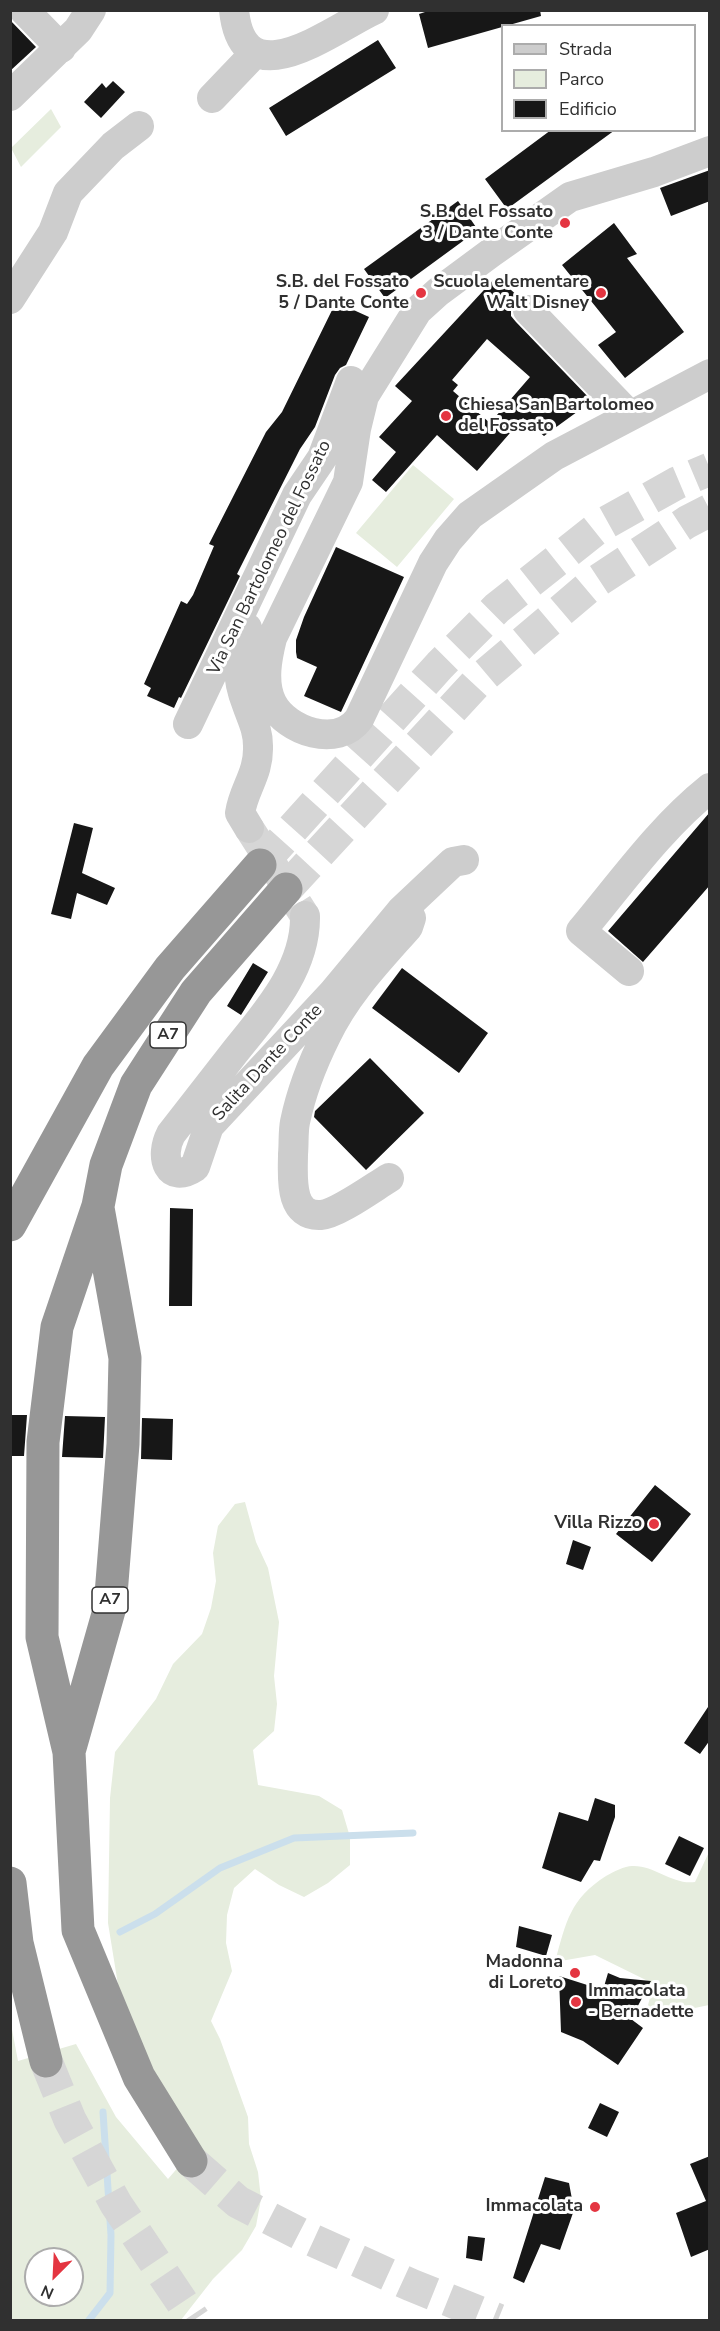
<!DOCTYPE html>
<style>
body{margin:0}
#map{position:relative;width:720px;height:2331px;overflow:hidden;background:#fff;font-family:"Nunito Sans",sans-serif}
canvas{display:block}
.frame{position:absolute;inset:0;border:12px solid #303030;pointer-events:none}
.legend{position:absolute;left:501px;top:24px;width:195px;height:108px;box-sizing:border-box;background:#fff;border:2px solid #acacac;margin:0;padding:8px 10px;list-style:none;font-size:18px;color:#303030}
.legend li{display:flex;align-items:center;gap:12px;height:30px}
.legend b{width:30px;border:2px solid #acacac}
.north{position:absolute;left:24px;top:2247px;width:60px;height:60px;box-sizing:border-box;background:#fff;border:2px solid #acacac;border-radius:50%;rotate:204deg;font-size:16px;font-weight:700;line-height:24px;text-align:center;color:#303030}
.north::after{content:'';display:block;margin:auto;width:21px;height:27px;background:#e43541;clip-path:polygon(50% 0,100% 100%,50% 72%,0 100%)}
</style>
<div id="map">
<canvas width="720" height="2331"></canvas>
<div class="frame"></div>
<ul class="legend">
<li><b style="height:8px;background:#cdcdcd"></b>Strada</li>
<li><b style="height:16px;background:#e6edde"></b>Parco</li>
<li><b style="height:16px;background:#171717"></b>Edificio</li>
</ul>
<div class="north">N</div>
</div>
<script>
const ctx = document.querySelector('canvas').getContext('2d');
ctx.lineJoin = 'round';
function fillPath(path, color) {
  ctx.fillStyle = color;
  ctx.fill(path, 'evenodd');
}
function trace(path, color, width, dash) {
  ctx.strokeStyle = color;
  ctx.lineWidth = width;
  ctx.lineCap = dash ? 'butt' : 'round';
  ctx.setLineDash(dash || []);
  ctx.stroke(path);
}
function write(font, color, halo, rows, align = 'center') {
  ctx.font = font + ' "Nunito Sans",sans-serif';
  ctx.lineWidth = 6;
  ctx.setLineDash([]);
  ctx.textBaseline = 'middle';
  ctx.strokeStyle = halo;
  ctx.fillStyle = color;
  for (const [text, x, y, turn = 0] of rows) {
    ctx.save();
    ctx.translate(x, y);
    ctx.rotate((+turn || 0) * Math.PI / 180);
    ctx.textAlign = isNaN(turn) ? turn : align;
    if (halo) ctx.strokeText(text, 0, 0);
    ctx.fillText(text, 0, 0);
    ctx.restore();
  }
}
fillPath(new Path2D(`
 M51,109L61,127L21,167L11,148Z
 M413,465L454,499L397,567L356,533Z
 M245,1502L256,1542L268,1568L279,1622L274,1676L277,1704L274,1731L253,1750L258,1785L319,1796L342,1810L350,1837V1865L328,1883L304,1897L279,1885L255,1869L234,1888L227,1915L226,1943L232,1971L211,2021L220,2039L248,2117L249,2144L258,2172L261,2199L256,2226L242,2250L213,2279L181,2320H11L10,2019L18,2061L76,2044L116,2117L168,2179L198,2144L151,2075L119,1991L108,1923L110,1798L115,1752L156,1699L173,1664L202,1634L211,1608L216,1581L213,1553L218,1526L235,1504ZM36,2259H72V2295H36Z
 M709,1852V2005L652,2017L648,2005L654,1984L595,1955L555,1962C566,1922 570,1899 606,1876C613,1872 625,1866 632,1866C655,1865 672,1885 695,1882Z`), '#e6edde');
trace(new Path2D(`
 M120,1932L155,1914L220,1868L294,1838L413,1833
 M89,2320L110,2293L111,2235L103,2112`), '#cbdfec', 7);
fillPath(new Path2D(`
 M431,10H540L541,16L428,48L419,14Z
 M10,20L36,47L10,71Z
 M378,40L396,68L286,136L269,108Z
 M113,81L125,92L101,118L84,102L102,83L106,88Z
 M551,130H615L507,209L485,179Z
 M710,170V201L671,216L660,188Z
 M458,201L478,230L385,298L364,269Z
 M614,223L637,254L627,258L684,332L625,378L598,345L616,332L562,265Z
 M496,277L518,296L511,306V316L516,322L592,401L544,436L523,418L477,471L437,435L386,492L372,480L396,452L379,437L412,401L395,386ZM487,339L530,377L490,423L453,391L458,385L452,380Z
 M336,302L369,317L346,365L340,368L335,375L315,427L300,449L237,574L240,576L181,698L179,697L174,708L147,696L151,688L144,684L181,601L187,604L193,595L214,546L209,544L266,432L282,412Z
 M336,547L404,577L341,712L304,696L317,667L297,658L296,652V640L304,617Z
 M710,812V885L643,962L608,931Z
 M74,823L93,828L82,873L115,888L107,905L77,893L71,919L51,914Z
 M253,963L268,972L241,1015L227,1006Z
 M402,968L488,1033L459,1073L372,1008Z
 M370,1058L424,1113L366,1170L314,1117L315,1111Z
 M170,1208L193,1209L192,1306H169Z
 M10,1415H27L24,1456H10Z
 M65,1416L105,1417L103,1458L62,1457Z
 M142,1418L173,1419L172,1460L141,1459Z
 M655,1485L691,1514L652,1562L616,1534Z
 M573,1540L591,1547L583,1570L566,1564Z
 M710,1704V1740L700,1754L684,1743Z
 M595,1798L615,1805V1817L600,1861L594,1860L581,1882L542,1868L559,1812L588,1821Z
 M679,1836L704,1848L690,1876L665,1864Z
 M519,1926L552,1935L546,1956L516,1947Z
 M608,1973L620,1978L651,1981L631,2019L643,2028L618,2065L583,2041L561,2032L559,1976L603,1990Z
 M600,2103L619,2112L607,2137L588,2128Z
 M710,2156V2249L691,2257L676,2213L706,2201L690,2164Z
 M545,2177L569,2183L574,2210L560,2250L541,2244L524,2283L513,2278Z
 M468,2236L485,2238L482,2261L466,2258Z`), '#171717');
trace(new Path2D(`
 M249,828L305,916`), '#d6d6d6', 30, [30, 15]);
trace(new Path2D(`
 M260,865L440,665L497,608L600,526L677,483L710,469
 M286,889L478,681L591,585L687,522L710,510
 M46,2061L70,2120L116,2204L194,2320
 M191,2161L238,2202L306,2237L411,2285L498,2320`), '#d6d6d6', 33, [33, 16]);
trace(new Path2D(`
 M24,10L61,48
 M234,10C243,101 331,30 374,10
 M10,96L78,30L91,10
 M212,98L255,53
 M710,151L654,172L570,197L492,252L438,292L417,311L364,396L356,429L348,482L272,638C267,658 262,683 272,703C287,732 338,748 359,719L433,563L448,540L470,515L554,456L710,374
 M10,299L53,232L68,193L113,146L139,126
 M528,310L630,416
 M247,628C236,653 237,680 247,705C252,719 258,730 258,746C259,774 244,788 240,813L249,828
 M188,724L297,495L322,458L351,381
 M401,911L453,862L464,860
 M305,916C306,970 265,1014 234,1053C213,1080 192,1107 171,1134C159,1157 168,1185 195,1167L209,1126L332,994L401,911H407L411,918L408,927C378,961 346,994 326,1036C313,1062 301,1093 295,1122C293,1132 294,1143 293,1154C293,1175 288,1217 321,1215C337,1214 374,1187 389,1178
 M629,971L581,931C622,882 660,828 710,788`), '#cdcdcd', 30);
trace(new Path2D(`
 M10,1225L98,1066L170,968L260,865
 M70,1748L110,1607L123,1444L125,1358L98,1208
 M10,1883L17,1943L46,2061
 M191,2161L139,2077L78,1930L69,1752L42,1637L43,1442L57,1327L98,1206L106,1165L136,1085L196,992L286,889`), '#979797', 33);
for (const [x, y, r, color] of [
 [565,223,6,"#e43541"],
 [421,293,6,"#e43541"],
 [601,293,6,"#e43541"],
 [446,416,6,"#e43541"],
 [654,1524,6,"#e43541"],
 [575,1973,6,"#e43541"],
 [576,2002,6,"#e43541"],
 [595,2207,6,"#e43541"]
]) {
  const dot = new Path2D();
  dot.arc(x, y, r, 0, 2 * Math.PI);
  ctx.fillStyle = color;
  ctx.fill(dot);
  trace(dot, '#fff', 2);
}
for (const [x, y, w] of [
 [168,1035,36],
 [110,1600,36]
]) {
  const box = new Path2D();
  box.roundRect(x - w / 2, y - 13, w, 26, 4.5);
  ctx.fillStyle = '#fff';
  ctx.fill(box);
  trace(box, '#303030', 1.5);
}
write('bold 16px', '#303030', null, [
 ["A7",168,1035],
 ["A7",110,1600]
]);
write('bold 18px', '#303030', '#fff', [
 ["S.B. del Fossato",553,213],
 ["3 / Dante Conte",553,234],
 ["S.B. del Fossato",409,283],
 ["5 / Dante Conte",409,304],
 ["Scuola elementare",589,283],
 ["Walt Disney",589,304],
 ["Chiesa San Bartolomeo",458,406,"left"],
 ["del Fossato",458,427,"left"],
 ["Villa Rizzo",642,1524],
 ["Madonna",563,1963],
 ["di Loreto",563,1984],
 ["Immacolata",588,1992,"left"],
 ["- Bernadette",588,2013,"left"],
 ["Immacolata",583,2207]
], 'right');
write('18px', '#303030', '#fff', [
 ["Via San Bartolomeo del Fossato",270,558,-64],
 ["Salita Dante Conte",268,1063,-47]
]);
</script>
